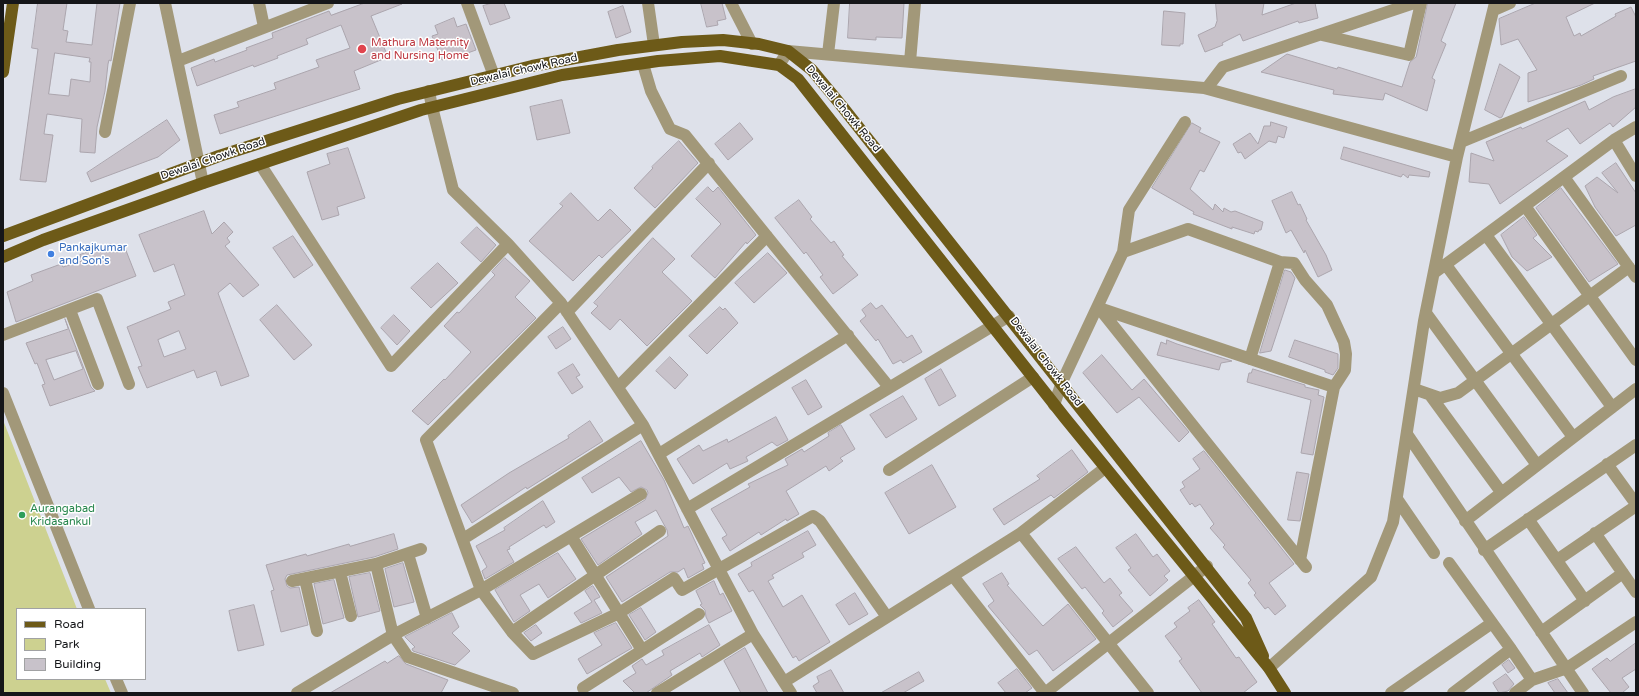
<!DOCTYPE html>
<style>
body{margin:0}
#map{position:relative;width:1639px;height:696px;overflow:hidden;background:#dee1ea;font-family:"Varela Round",sans-serif}
canvas{display:block}
.frame{position:absolute;inset:0;border:4px solid #151619;pointer-events:none}
.legend{position:absolute;left:16px;top:608px;width:130px;height:72px;box-sizing:border-box;background:#fff;border:1px solid #a1a2a3;margin:0;padding:5px 7px;list-style:none;font-size:12px;color:#151619}
.legend li{display:flex;align-items:center;gap:8px;height:20px}
.legend b{width:20px;border:1px solid #a1a2a3}
</style>
<div id="map">
<canvas width="1639" height="696"></canvas>
<div class="frame"></div>
<ul class="legend">
<li><b style="height:5px;background:#6d5a18"></b>Road</li>
<li><b style="height:11px;background:#cdd190"></b>Park</li>
<li><b style="height:11px;background:#c8c2ca"></b>Building</li>
</ul>
</div>
<script>
const ctx = document.querySelector('canvas').getContext('2d');
ctx.lineJoin = 'round';
function fillPath(path, color) {
  ctx.fillStyle = color;
  ctx.fill(path, 'evenodd');
}
function trace(path, color, width, dash) {
  ctx.strokeStyle = color;
  ctx.lineWidth = width;
  ctx.lineCap = dash ? 'butt' : 'round';
  ctx.setLineDash(dash || []);
  ctx.stroke(path);
}
function write(font, color, halo, rows, align = 'center') {
  ctx.font = font + ' "Varela Round",sans-serif';
  ctx.lineWidth = 3;
  ctx.setLineDash([]);
  ctx.textBaseline = 'middle';
  ctx.strokeStyle = halo;
  ctx.fillStyle = color;
  for (const [text, x, y, turn = 0] of rows) {
    ctx.save();
    ctx.translate(x, y);
    ctx.rotate((+turn || 0) * Math.PI / 180);
    ctx.textAlign = isNaN(turn) ? turn : align;
    if (halo) ctx.strokeText(text, 0, 0);
    ctx.fillText(text, 0, 0);
    ctx.restore();
  }
}
fillPath(new Path2D(`
 M3,420L77,609H17V679H105L111,693H3Z`), '#cdd190');
const building = new Path2D(`
 M38,3H67L63,30L68,31L66,42L92,45L97,3H120L111,61L109,60L108,64L105,91L97,127L95,153L80,152L82,119L47,114L44,134L53,135L46,182L20,180L38,49L32,48ZM55,53L90,58L89,62H91L90,82L71,79L69,96L49,94Z
 M365,3L402,4L371,16L388,57L354,71L360,89L220,134L214,115L239,107L237,102L276,89L274,83L319,67L316,60L350,48L341,25L306,39L308,44L277,56L278,58L254,67L253,65L197,86L191,68L214,59L215,62L247,50L246,48L273,38L272,33L329,11L331,15Z
 M493,3H504L510,18L490,25L483,6Z
 M701,3H722L726,19L717,21L718,25L707,27Z
 M850,3H904L902,38L876,37V40L848,38Z
 M1216,3H1264L1262,15L1296,3H1315L1318,18L1299,23L1298,21L1243,41L1240,34L1222,43L1223,45L1205,52L1198,35L1215,27L1217,21Z
 M1428,3H1456L1441,41L1446,44L1432,78L1435,80L1427,111L1385,93L1383,100L1333,94L1334,90L1261,72L1287,54L1337,69L1338,67L1402,87L1410,62L1416,57Z
 M1536,3H1595L1566,17L1574,36L1580,33L1581,36L1616,16L1615,14L1631,7L1636,17V61L1593,76L1594,79L1581,85L1528,102V73L1537,70L1518,39L1501,45L1499,19Z
 M623,6L631,32L616,38L608,12Z
 M1164,11L1185,13L1183,44H1180V46L1162,45Z
 M454,18L457,27L466,24L476,50L462,55L461,52L442,60L432,36L438,34L435,26Z
 M1500,64L1520,77L1502,117L1500,118L1485,110Z
 M1636,89V107L1613,127L1610,123L1580,144L1568,128L1546,141L1568,156L1500,204L1489,184L1469,182L1471,153L1494,161L1486,142L1521,127L1522,129L1585,101L1589,110L1613,97Z
 M562,100L570,133L537,140L530,107Z
 M167,120L180,140L158,157L91,182L87,173Z
 M1271,122L1287,127L1284,138L1278,136L1276,143L1269,141L1245,159L1241,152L1238,153L1233,144L1250,133L1258,144L1264,126H1270Z
 M740,123L753,139L728,160L715,144Z
 M1192,123L1201,128L1199,132L1220,142L1204,172L1200,170L1190,189L1213,210L1215,204L1223,212L1224,208L1231,212L1235,211L1263,222L1261,230H1259L1258,232L1255,231L1254,234L1232,227V229L1193,214L1194,212L1152,188Z
 M679,141L698,163L655,208L634,188L653,168L652,167Z
 M1344,147L1430,172L1429,177L1409,175L1408,178L1403,174L1401,177L1341,159Z
 M348,148L365,198L337,207L339,215L322,220L307,172L330,164L327,154Z
 M1616,163L1636,193V225L1616,236L1595,207L1585,186L1597,177L1618,193L1602,173Z
 M708,187L713,192L718,187L756,235L747,244L746,242L715,278L691,256L721,224L696,199Z
 M1561,188L1618,264L1589,282L1536,208Z
 M1292,192L1298,205L1300,204L1307,219L1306,220L1326,255L1332,270L1318,277L1305,250L1304,253L1291,230L1286,233L1272,201Z
 M571,193L598,221L610,209L631,230L602,258L599,255L573,281L529,241L563,206L560,204Z
 M799,200L812,217L810,219L831,243L834,241L844,255L842,256L858,275L833,294L820,277L823,275L806,252L804,254L775,218Z
 M204,211L212,234L224,222L233,232L227,238L230,242L225,246L259,285L243,297L230,283L218,293L249,376L221,386L216,371L197,378L194,370L147,388L138,367L142,366L127,327L171,309L168,302L185,295L174,264L154,272L139,235ZM179,331L186,349L164,357L158,340Z
 M1524,217L1537,235L1533,238L1552,257L1527,271L1512,257L1501,235Z
 M477,227L496,245L481,262L461,243Z
 M293,236L313,265L294,278L273,248Z
 M653,238L675,259L662,272L692,301L647,346L620,319L610,330L591,313L598,306L594,303Z
 M111,244L112,248L121,245L123,251L125,248L136,276L16,322L7,292L33,281L31,275L61,264L63,267L82,261L80,255Z
 M768,253L787,273L754,303L735,283Z
 M505,258L530,281L515,297L536,318L428,425L412,411L444,379L445,380L471,352L444,326L457,312L459,313L495,275L492,272Z
 M438,263L458,283L431,308L411,288Z
 M1285,270L1291,272L1295,278L1271,351L1260,353Z
 M871,303L876,309L882,305L907,338L912,335L922,352L903,363L901,360L893,364L878,339L876,341L860,321L866,316L862,310Z
 M277,305L312,345L294,360L260,320Z
 M720,307L723,310L725,308L738,323L707,354L689,336Z
 M394,315L410,331L397,345L381,328Z
 M65,319L91,387L95,391L50,406L42,385L45,384L37,363L35,364L26,343L68,329ZM76,351L83,369L54,380L46,360Z
 M563,327L571,339L556,349L548,337Z
 M1167,340L1177,344L1232,361L1221,363L1219,370L1157,355L1161,342L1166,344Z
 M1295,340L1338,354V368L1333,375L1325,372V370L1289,357Z
 M1102,355L1132,390L1144,379L1189,432L1179,442L1139,397L1117,413L1083,373Z
 M670,357L688,375L675,389L656,371Z
 M573,364L580,375L576,377L583,387L572,394L558,373Z
 M941,369L956,396L939,406L925,379Z
 M1253,369L1305,385V387L1319,390L1318,395L1324,397L1313,455L1301,453L1311,400L1247,382L1249,373H1251Z
 M806,380L822,407L808,415L792,388Z
 M903,396L917,419L886,438L870,415Z
 M776,417L788,440L777,446L772,442L746,457L748,461L730,469L727,463L693,484L677,459L699,445L703,451L727,439L728,442Z
 M590,421L603,441L527,489L526,487L472,523L461,505L509,473L569,438L568,436Z
 M841,425L855,449L840,458L843,461L829,471L826,466L786,491L799,514L787,521L786,519L761,535L759,532L730,551L722,538L727,535L711,509L750,487L748,484L788,465L785,459L802,449L804,452L829,436L828,433Z
 M641,441L664,480L684,528L688,526L705,563L702,564L704,569L688,578L684,568L678,572H670L622,602L606,577L668,536L667,530L656,510L635,522L642,534L598,565L581,539L645,500L648,493L647,490L641,487L631,492L619,477L592,493L582,478Z
 M1072,450L1088,472L1054,498L1051,495L1004,525L993,509L1040,479L1037,476Z
 M1204,451L1294,564L1269,583L1286,606L1275,615L1268,607L1265,609L1254,595L1256,593L1248,583L1251,580L1223,547L1225,545L1210,528L1214,524L1200,504L1195,507L1192,503L1190,505L1180,490L1185,487L1182,482L1200,469L1193,459Z
 M932,465L956,507L909,534L885,493Z
 M1297,472L1309,474L1300,521L1288,520Z
 M543,501L555,522L546,528L544,525L509,547L510,549L507,550L514,562L485,579L482,571L487,567L476,546L505,530L504,528Z
 M808,531L816,545L802,553L804,557L772,575L774,578L768,581L783,607L802,595L830,642L799,661L796,656L793,658L753,590L749,592L738,574L752,566L751,563Z
 M394,534L398,549L374,557L287,575L285,579L287,586L290,588L299,587L308,625L281,632L271,591L274,590L266,565L306,554L307,556L349,544L350,546Z
 M1136,534L1153,557L1157,554L1170,571L1164,576L1168,580L1150,596L1128,570L1131,568L1116,548Z
 M1076,547L1104,583L1110,578L1122,593L1119,595L1133,611L1113,627L1102,613L1104,611L1085,587L1082,589L1058,559Z
 M558,553L576,579L548,598L539,584L520,595L530,611L514,622L495,590Z
 M403,563L414,602L394,607L385,569Z
 M370,573L380,611L358,617L349,577Z
 M1002,573L1009,584L1007,585L1042,625L1043,626L1068,604L1096,639L1053,671L1037,650L1029,655L988,606L994,601L983,584Z
 M334,580L344,618L323,624L314,584Z
 M714,581L720,595L723,593L732,611L709,623L706,617L705,610L700,605L702,604L696,591Z
 M593,586L600,597L594,600L602,613L581,623L574,613L592,602L585,591Z
 M855,593L868,614L849,625L836,605Z
 M1199,600L1215,622L1212,624L1236,658L1239,657L1257,682L1243,693H1202L1179,661L1182,659L1165,636L1177,627L1174,623L1190,611L1188,608Z
 M254,605L264,645L238,651L229,611Z
 M641,608L656,632L645,640L629,615Z
 M452,613L459,627L452,633L470,651L455,665L413,651L412,649L415,647L405,637Z
 M616,623L632,648L587,674L578,659L602,645L594,633Z
 M536,625L542,633L531,641L524,633Z
 M709,625L720,645L702,657L700,653L670,671L672,675L646,693H635L623,681L636,673L632,666L642,659L646,665L664,655L662,651Z
 M1636,643V669L1622,678L1629,687L1622,693H1611L1592,669L1607,658L1610,661Z
 M745,648L768,693H741L724,661Z
 M399,656L406,664L448,680L441,693H330L385,661L387,663Z
 M1509,660L1515,668L1508,673L1502,665Z
 M1017,669L1032,688L1025,693H1006L998,683Z
 M831,670L844,693H817L813,686L819,682L817,677Z
 M919,672L924,681L903,693H881Z
 M1506,674L1514,684L1508,691L1499,693L1493,683Z
 M1558,679L1568,693H1555L1548,683Z`);
fillPath(building, '#c8c2ca');
trace(building, '#aba5ad', 1);
trace(new Path2D(`
 M165,3L203,183
 M259,3L264,27
 M467,3L494,76
 M648,3L654,45
 M731,3L752,44
 M1494,10L1510,3
 M1322,35L1409,55L1421,3
 M828,54L834,3
 M178,61L328,3
 M910,62L915,3
 M643,64L651,91L670,129L685,135L889,387
 M779,65L788,51L1204,88L1457,157
 M1207,88L1223,67L1414,3
 M429,91L432,107L453,190L508,244L561,303L643,425L753,634L791,693
 M105,132L130,3
 M1614,140L1636,176
 M1461,142L1621,76
 M260,164L391,366L508,244
 M1564,177L1636,277
 M1525,206L1636,360
 M1486,235L1612,407
 M1123,252L1188,229L1280,262L1294,263L1305,280L1327,305L1344,342L1346,354L1345,370L1334,387L1300,560
 M1446,265L1573,437
 M1434,273L1614,140L1636,127
 M561,303L426,440L481,590L512,632L533,654L619,613L674,578L682,590L813,516L820,521L887,617
 M1099,308L1306,567
 M1099,308L1334,387
 M70,310L98,384
 M567,312L709,163
 M1426,313L1537,465
 M3,335L97,299L129,384
 M1250,359L1280,262
 M618,387L767,236
 M1414,389L1440,398L1458,393L1629,267
 M3,393L89,609
 M1430,395L1501,492
 M1054,405L1062,382L1123,252L1129,210L1185,122
 M1407,434L1583,693
 M659,454L848,335
 M1607,464L1636,504
 M889,470L1033,377
 M1397,499L1434,553
 M687,509L1009,316
 M1528,519L1585,601
 M1465,521L1636,389
 M1021,533L1148,693
 M1595,533L1636,592
 M571,536L642,650
 M463,539L643,425
 M1484,550L1636,445
 M408,554L427,618
 M1557,560L1636,506
 M1449,563L1511,649L1532,680
 M376,564L393,635L408,657L513,693
 M340,572L351,616
 M953,576L1045,693
 M305,579L317,631
 M292,581L376,564L421,549
 M512,632L660,531
 M1541,632L1623,573
 M1269,668L1371,577L1393,522L1424,321L1457,157L1495,3
 M116,679L122,693
 M784,682L1021,533L1105,468
 M583,688L699,614
 M297,693L393,635L481,590L641,494
 M657,693L753,634
 M1045,693L1207,566
 M1391,693L1492,623
 M1453,693L1511,649
 M1515,693L1532,680L1567,668L1636,622`), '#a29879', 12);
trace(new Path2D(`
 M3,72L13,3
 M3,236L219,156L398,99L532,66L618,50L682,42L723,40L759,44L788,51L812,70L841,105L1246,618L1263,656
 M3,257L43,240L203,183L421,110L562,75L658,61L720,56L779,65L798,79L1065,418L1269,668L1285,693`), '#6d5a18', 12);
for (const [x, y, r, color] of [
 [362,49,5,"#e0444e"],
 [51,254,4,"#3f7fe0"],
 [22,515,4,"#2e9e5b"]
]) {
  const dot = new Path2D();
  dot.arc(x, y, r, 0, 2 * Math.PI);
  ctx.fillStyle = color;
  ctx.fill(dot);
  trace(dot, '#fff', 1.5);
}
write('11px', '#be3a42', '#fff', [
 ["Mathura Maternity",371,43],
 ["and Nursing Home",371,56]
], 'left');
write('11px', '#151619', '#fff', [
 ["Dewalai Chowk Road",524,70,-13],
 ["Dewalai Chowk Road",843,109,50],
 ["Dewalai Chowk Road",213,159,-19],
 ["Dewalai Chowk Road",1046,362,52]
]);
write('11px', '#366cbe', '#fff', [
 ["Pankajkumar",59,248],
 ["and Son's",59,261]
], 'left');
write('11px', '#27864d', '#fff', [
 ["Aurangabad",30,509],
 ["Kridasankul",30,522]
], 'left');
</script>
